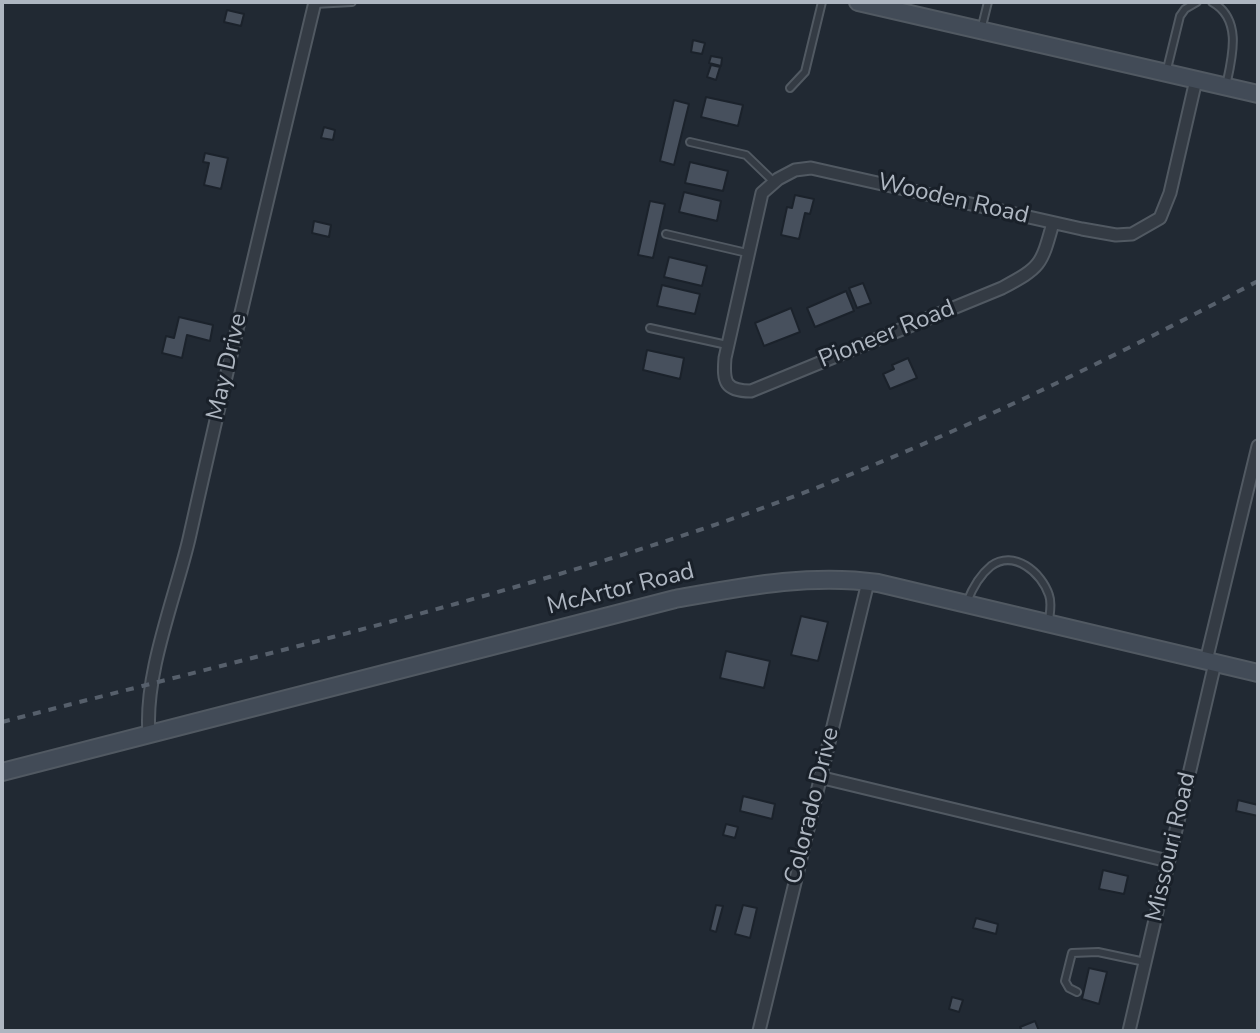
<!DOCTYPE html>
<style>
body{margin:0}
#map{position:relative;width:1260px;height:1033px;overflow:hidden;background:#212933;font-family:"Nunito Sans",sans-serif}
canvas{display:block}
.frame{position:absolute;inset:0;border:4px solid #aeb6c1;pointer-events:none}
</style>
<div id="map">
<canvas width="1260" height="1033"></canvas>
<div class="frame"></div>
</div>
<script>
const ctx = document.querySelector('canvas').getContext('2d');
ctx.lineJoin = 'round';
function fillPath(path, color) {
  ctx.fillStyle = color;
  ctx.fill(path, 'evenodd');
}
function trace(path, color, width, dash) {
  ctx.strokeStyle = color;
  ctx.lineWidth = width;
  ctx.lineCap = dash ? 'butt' : 'round';
  ctx.setLineDash(dash || []);
  ctx.stroke(path);
}
function write(font, color, halo, rows, align = 'center') {
  ctx.font = font + ' "Nunito Sans",sans-serif';
  ctx.lineWidth = 6;
  ctx.setLineDash([]);
  ctx.textBaseline = 'middle';
  ctx.strokeStyle = halo;
  ctx.fillStyle = color;
  for (const [text, x, y, turn = 0] of rows) {
    ctx.save();
    ctx.translate(x, y);
    ctx.rotate((+turn || 0) * Math.PI / 180);
    ctx.textAlign = isNaN(turn) ? turn : align;
    if (halo) ctx.strokeText(text, 0, 0);
    ctx.fillText(text, 0, 0);
    ctx.restore();
  }
}
const building = new Path2D(`
 M227,10L244,14L241,26L224,22Z
 M693,40L705,43L702,54L691,52Z
 M711,56L722,58L721,66L709,63Z
 M711,65L720,67L716,80L707,77Z
 M706,97L743,105L738,126L701,117Z
 M674,100L689,104L674,165L660,161Z
 M324,127L335,130L333,140L321,138Z
 M205,153L228,158L221,189L204,185L209,163L203,162Z
 M690,162L728,171L723,191L685,183Z
 M684,192L721,201L717,221L679,212Z
 M795,195L814,199L810,214L805,213L799,239L781,235L787,207L792,208Z
 M650,201L665,204L653,258L638,255Z
 M314,221L331,225L329,237L312,233Z
 M669,257L707,266L702,286L664,277Z
 M863,283L871,303L857,308L849,288Z
 M662,285L700,294L695,314L657,306Z
 M846,291L854,311L815,327L807,308Z
 M791,308L800,332L764,346L755,323Z
 M179,317L213,325L210,341L187,335L182,358L162,353L166,336L174,338Z
 M647,350L684,358L680,379L643,370Z
 M908,358L917,378L890,389L883,374L894,369L892,365Z
 M801,616L828,622L818,661L791,655Z
 M726,651L770,661L764,688L720,678Z
 M743,796L775,804L772,819L740,811Z
 M1238,800L1258,805V816L1236,811Z
 M726,824L738,827L735,838L723,835Z
 M1103,870L1128,876L1124,894L1099,889Z
 M716,905L723,906L716,932L710,930Z
 M743,905L757,908L750,938L735,934Z
 M976,918L998,924L996,934L973,928Z
 M1089,968L1107,972L1099,1004L1082,999Z
 M952,997L963,1000L959,1012L949,1009Z
 M1035,1021L1039,1031H1022L1020,1027Z`);
fillPath(building, '#47505d');
trace(building, '#1b222b', 2);
const lane = new Path2D(`
 M1212,2C1243,19 1232,58 1226,86
 M314,4L352,2
 M981,30L988,2
 M1167,69L1180,16L1185,9L1197,2
 M790,88L805,72L822,2
 M690,142L746,155L774,182
 M666,234L747,253
 M650,328L727,345
 M967,602C972,589 980,575 991,566C1014,549 1042,573 1049,595C1052,603 1050,612 1049,620
 M1077,992L1069,988L1065,981L1072,953L1098,952L1145,962`);
const street = new Path2D(`
 M1053,223C1041,266 1041,267 1002,288L751,391C725,391 723,382 725,358L762,193L778,179L795,170L811,168L1082,229L1116,235L1132,234L1160,218L1170,193L1196,80
 M1206,661L1258,446
 M149,734C144,674 175,598 189,539C229,359 272,181 315,2
 M819,777L1168,861
 M759,1031L868,582
 M1129,1031L1215,663`);
const secondary = new Path2D(`
 M858,2L1258,94
 M2,772L675,599C742,587 810,573 878,583L1258,673`);
trace(lane, '#515962', 10);
trace(street, '#515962', 15);
trace(secondary, '#515962', 20);
trace(lane, '#343b44', 6);
trace(street, '#343b44', 11);
trace(secondary, '#424b57', 16);
trace(new Path2D(`
 M2,722C244,659 489,602 726,521C911,457 1086,372 1258,281`), '#565f6b', 4, [8, 8]);
write('24px', '#aeb6c1', '#192029', [
 ["Wooden Road",953,200,13],
 ["Pioneer Road",887,335,-22],
 ["May Drive",228,367,-77],
 ["McArtor Road",621,590,-14],
 ["Colorado Drive",813,806,-76],
 ["Missouri Road",1172,847,-77]
]);
</script>
